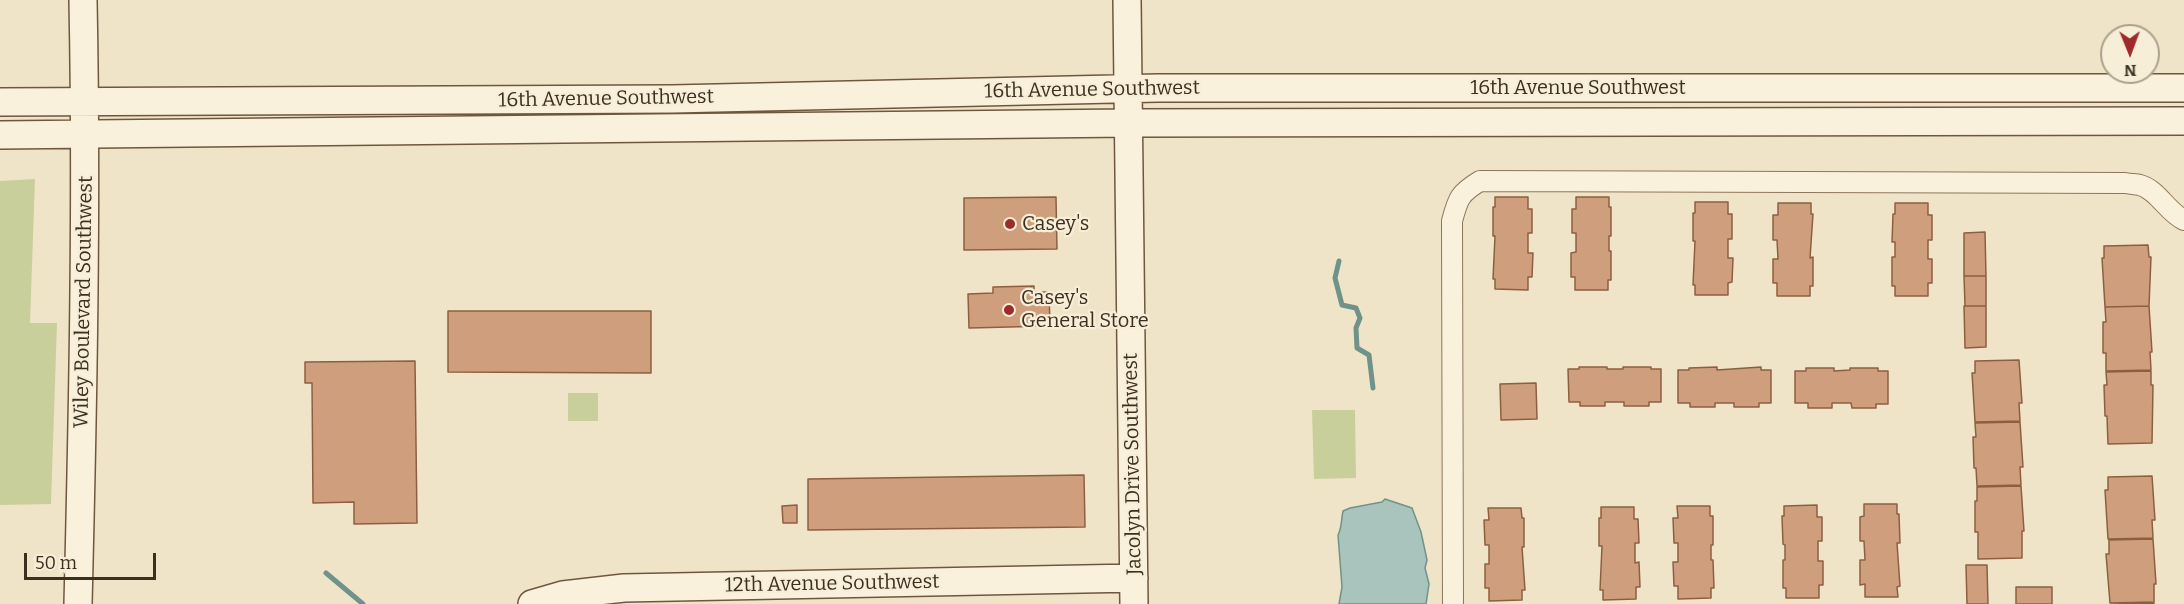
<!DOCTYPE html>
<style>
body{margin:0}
#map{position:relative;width:2184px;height:604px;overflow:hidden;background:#f0e4c8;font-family:Bitter,serif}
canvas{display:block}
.north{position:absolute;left:2100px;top:24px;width:60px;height:60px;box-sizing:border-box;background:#f7eed8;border:2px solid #ada18e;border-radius:50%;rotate:179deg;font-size:16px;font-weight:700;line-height:24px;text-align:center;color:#3d2e20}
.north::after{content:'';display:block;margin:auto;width:21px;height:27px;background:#9e2a2b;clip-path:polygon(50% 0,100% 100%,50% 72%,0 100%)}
.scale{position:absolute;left:24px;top:553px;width:132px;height:27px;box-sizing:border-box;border:3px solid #3d2e20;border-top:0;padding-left:8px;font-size:18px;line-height:21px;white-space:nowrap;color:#3d2e20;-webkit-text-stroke:4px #f7eed8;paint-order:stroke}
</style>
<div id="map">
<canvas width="2184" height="604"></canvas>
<div class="north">N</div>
<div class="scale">50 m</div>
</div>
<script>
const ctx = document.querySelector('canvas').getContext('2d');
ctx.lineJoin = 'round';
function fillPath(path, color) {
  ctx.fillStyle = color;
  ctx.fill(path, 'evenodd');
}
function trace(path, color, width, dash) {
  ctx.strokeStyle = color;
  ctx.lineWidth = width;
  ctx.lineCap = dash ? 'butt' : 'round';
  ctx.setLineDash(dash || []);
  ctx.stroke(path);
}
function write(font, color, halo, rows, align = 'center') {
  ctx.font = font + ' Bitter,serif';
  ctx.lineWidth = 4.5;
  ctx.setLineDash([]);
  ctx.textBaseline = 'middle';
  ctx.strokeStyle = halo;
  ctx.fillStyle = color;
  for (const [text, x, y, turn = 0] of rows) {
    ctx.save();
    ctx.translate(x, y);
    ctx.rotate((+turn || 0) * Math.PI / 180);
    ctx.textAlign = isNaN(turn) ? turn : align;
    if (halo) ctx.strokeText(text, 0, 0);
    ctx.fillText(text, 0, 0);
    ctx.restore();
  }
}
fillPath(new Path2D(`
 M35,179L30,323H57L51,504L0,505V181Z
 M568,393H598V421H568Z
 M1312,410H1355L1356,478L1314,479Z`), '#c9cf9b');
const water = new Path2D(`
 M1385,499L1412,508L1421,532L1427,560L1425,568L1429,584L1426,604H1339L1342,587L1338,535C1342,528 1341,520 1343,511L1350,508L1382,502Z`);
fillPath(water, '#a9c4bc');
trace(water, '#6f938a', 1.5);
trace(new Path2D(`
 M1339,261L1335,278L1342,305L1356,308L1360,318L1356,328L1357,348L1369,355L1373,388
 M326,573L363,604`), '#6f938a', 5);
const building = new Path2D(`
 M1056,197L1057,249L964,250V198Z
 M1495,197H1528V209H1532V233H1528V253H1533L1532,277H1528V290L1495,289V279H1493L1495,236H1493V207H1495Z
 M1576,197H1609V207H1611V236H1609V251H1611V280H1608V290H1575V277H1571V253L1576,252V233H1572V209H1576Z
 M1695,202H1728V214H1732V239H1728V258H1733L1732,282L1728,283V295H1695V285H1693L1695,241H1693V213H1695Z
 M1778,203H1811V214H1813L1810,258L1813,257V286H1810V296H1777V283H1773V259H1778L1777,240H1773V215H1778Z
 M1895,203H1928V215H1932V240H1928V259H1932V283H1928V296H1895V286H1892V257H1895V242H1892L1893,214H1895Z
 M1985,232L1986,276H1964V233Z
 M2148,245L2149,257H2151L2149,306L2105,307L2102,258H2104V246Z
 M1964,276H1986V306H1965Z
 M1034,286V292H1049L1050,326L969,328L968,294L993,293V287Z
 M1964,306H1986V347L1965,348Z
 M2149,306L2152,352H2150L2151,370L2106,371V353H2103V322H2106L2105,307Z
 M448,311H651V373L448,372Z
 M2019,360L2022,403H2019L2020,421L1975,422L1972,373H1975V361Z
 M415,361L417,523L354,524V502L313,503L312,383H305V362Z
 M1579,367H1607V369H1623V367H1651V369H1661V402H1649V406H1624V402H1605V406H1580V402H1569L1568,369H1579Z
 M1717,367V370L1761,367V370H1771V403H1759V407H1734V403H1715V407H1690V403H1678V370H1689V368Z
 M1806,368H1834V371L1850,370V368H1878V371H1888V404H1876V408H1852L1851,403H1832V408H1808V403H1795V371H1806Z
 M2151,371V385H2153L2152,443L2108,444L2107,416H2105L2104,385H2107L2106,372Z
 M1536,383L1537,419L1501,420L1500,384Z
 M2020,422L2023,467H2020L2021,485L1977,486L1976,468H1974L1973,437H1976L1975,423Z
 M1084,475L1085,527L808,530V479Z
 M2152,476L2155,520H2152L2153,538L2108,539L2105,490H2108V477Z
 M2021,486L2024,531H2022V558L1978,559V532H1975V501H1977V487Z
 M1864,504H1897V514H1899L1900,543H1897L1900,586L1897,587L1898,597H1865V584L1860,585V560H1865L1864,541H1860V517L1864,516Z
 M797,505V523H783L782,506Z
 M1817,505V517H1822V541H1818V561H1823V585H1819V598H1786V588H1783V560H1785V545L1783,544L1782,516H1784V506Z
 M1677,506H1710V516H1713V545H1711V560H1713L1714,588H1711V598L1678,599V586H1674L1673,562H1678V543H1674L1673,518H1678Z
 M1601,507H1634V519H1638L1639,543H1635V563L1639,562L1640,587H1636V599L1603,600V590H1600L1602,546H1599V518H1601Z
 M1488,508H1521L1522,518H1524V547H1522L1525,590H1522V600L1489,601V588H1485V564H1489V545H1485L1484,520H1489Z
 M2153,539L2156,584H2154V602L2110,603L2106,554H2109V540Z
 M1966,565H1987L1988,604H1967Z
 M2016,587H2052V604H2016Z
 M2110,603H2154V604Z`);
fillPath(building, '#cf9f7d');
trace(building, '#8d5f41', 1.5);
const street = new Path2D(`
 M1453,604L1452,221C1458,198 1460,193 1480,181L2125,183C2130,184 2136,184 2140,185C2158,190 2167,212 2184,220`);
const secondary = new Path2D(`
 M1127,0L1134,604
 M0,102L672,99L1158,88H2184
 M0,135L1128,123L2184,121
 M78,604C83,403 87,201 83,0
 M532,604L563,595L624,588L1134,578`);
trace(street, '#8d765c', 22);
trace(secondary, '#6f573f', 30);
trace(street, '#faf1dc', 20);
trace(secondary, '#faf1dc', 27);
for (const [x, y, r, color] of [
 [1010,224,6,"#9e2a2b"],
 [1009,310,6,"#9e2a2b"]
]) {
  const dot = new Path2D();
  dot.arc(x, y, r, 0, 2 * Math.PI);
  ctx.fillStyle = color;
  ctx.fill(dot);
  trace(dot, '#f7eed8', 2);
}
write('20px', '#3d2e20', '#f7eed8', [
 ["16th Avenue Southwest",1578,88],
 ["16th Avenue Southwest",1092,90,-1],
 ["16th Avenue Southwest",606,99,-1],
 ["Wiley Boulevard Southwest",84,302,-89],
 ["Jacolyn Drive Southwest",1133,464,-91],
 ["12th Avenue Southwest",832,584,-1]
]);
write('20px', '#3d2e20', '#f7eed8', [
 ["Casey's",1022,224],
 ["Casey's",1021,298],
 ["General Store",1021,321]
], 'left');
</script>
